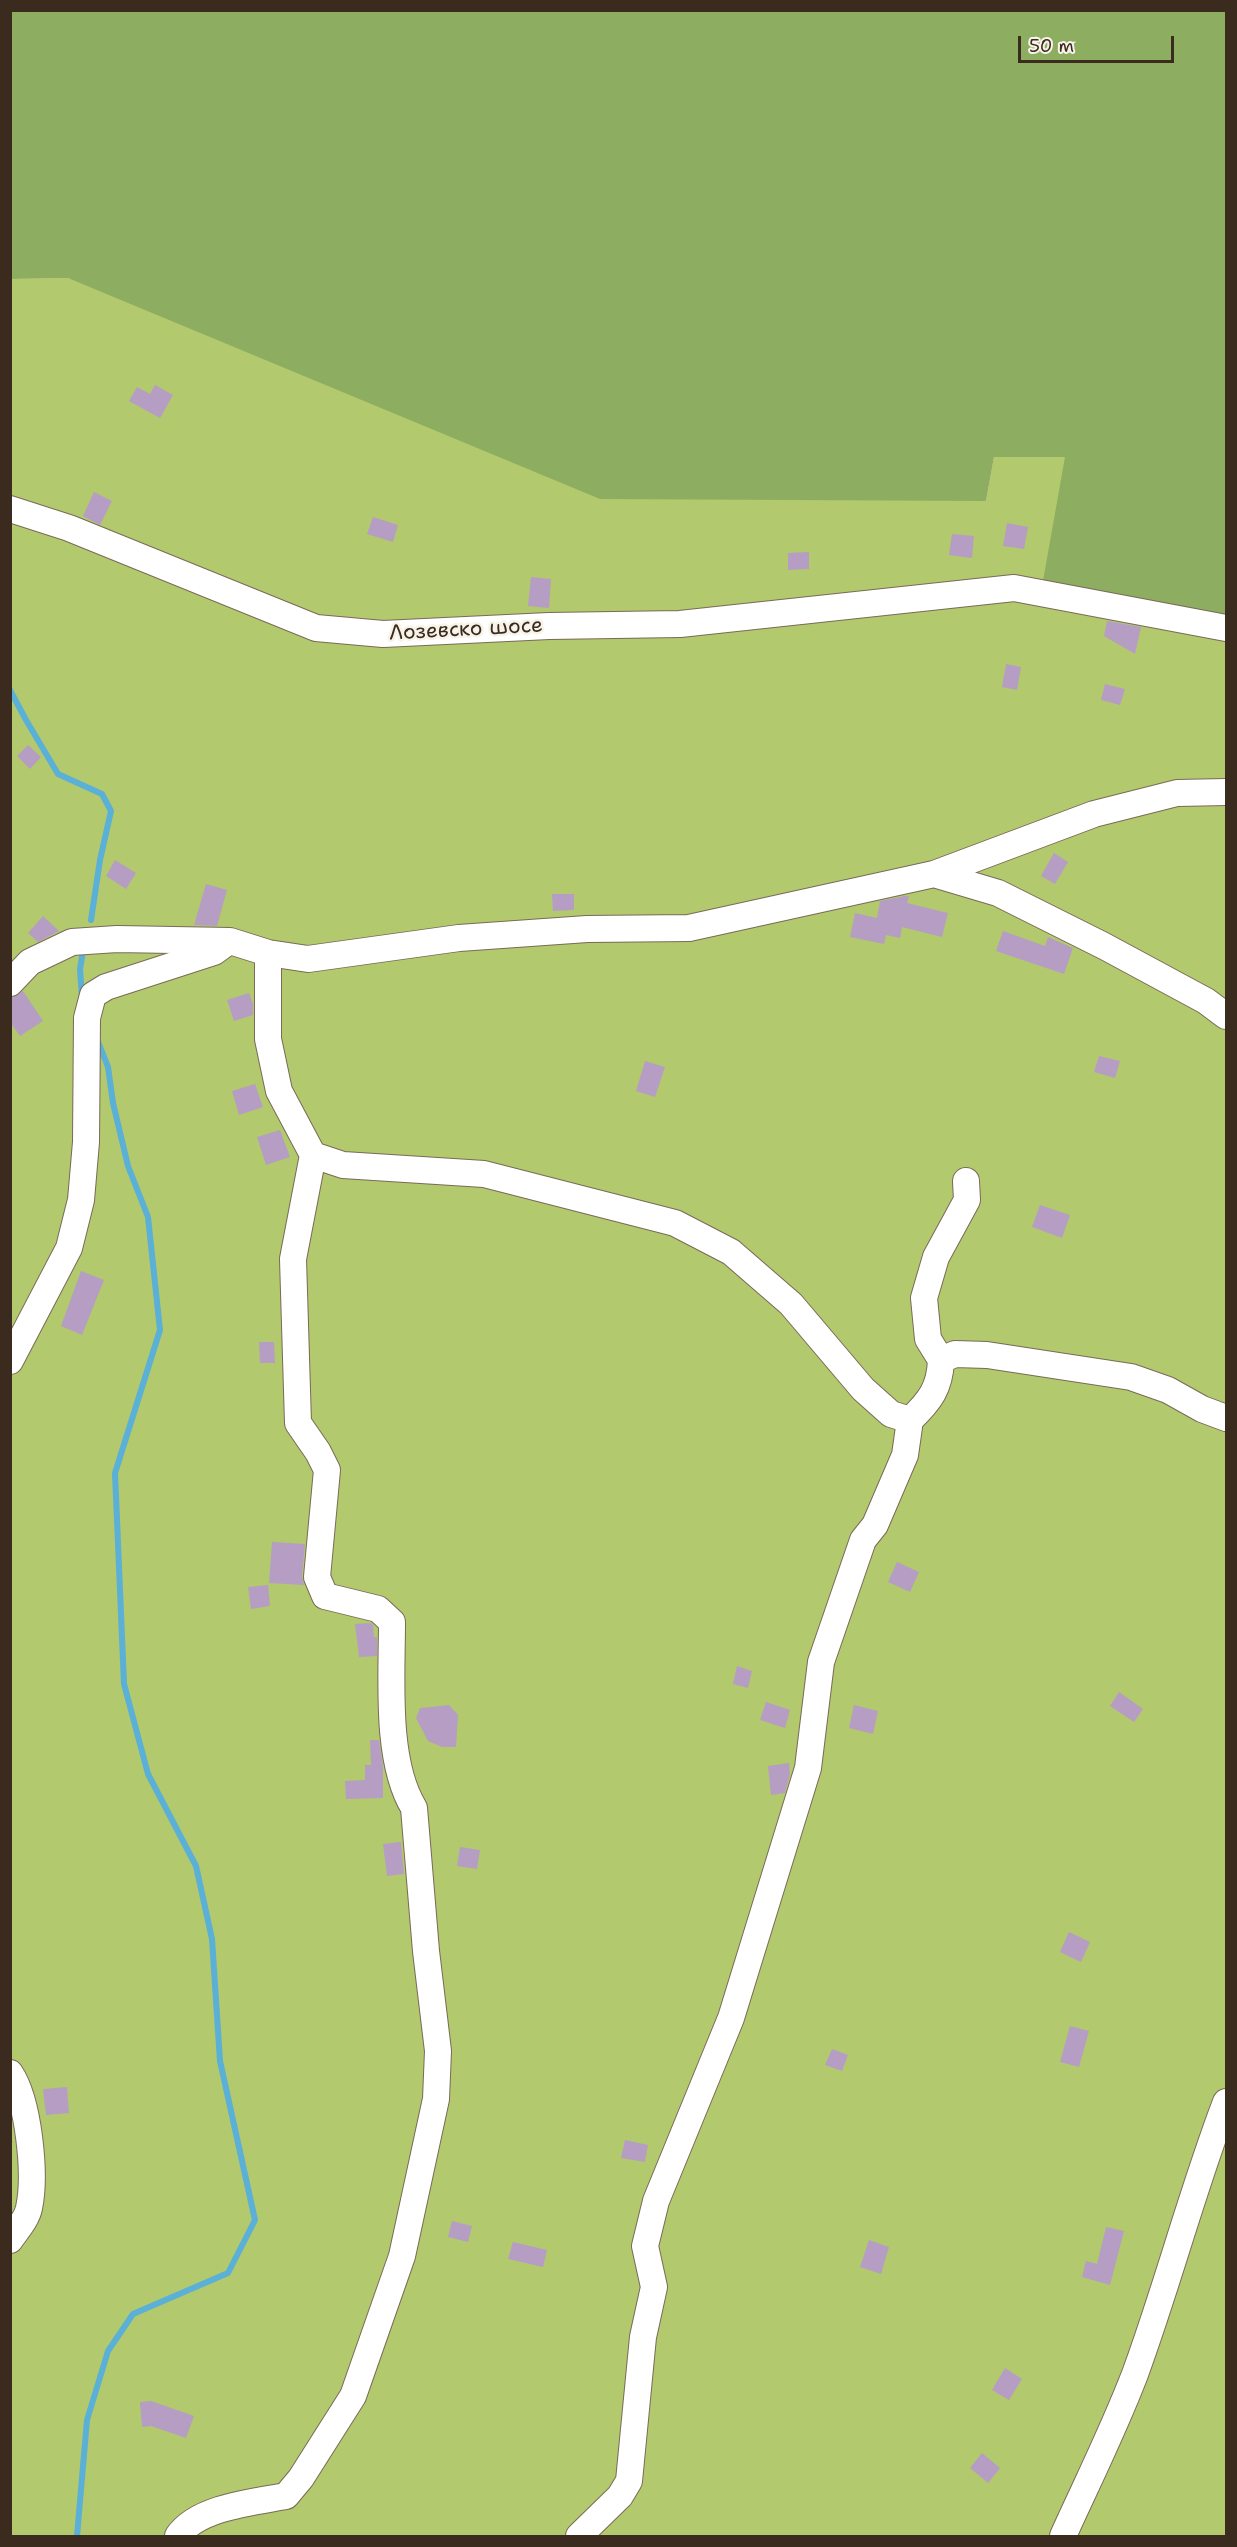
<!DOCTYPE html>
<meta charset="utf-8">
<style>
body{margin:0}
#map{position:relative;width:1237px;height:2547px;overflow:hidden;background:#efe0c1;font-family:"Shantell Sans",sans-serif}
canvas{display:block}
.frame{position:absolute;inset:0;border:12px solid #3b2a1e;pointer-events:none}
.scale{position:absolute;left:1018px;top:36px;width:156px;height:27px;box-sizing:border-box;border:3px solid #3b2a1e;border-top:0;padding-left:8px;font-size:18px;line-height:21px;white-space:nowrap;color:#3b2a1e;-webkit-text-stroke:4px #f7f3e8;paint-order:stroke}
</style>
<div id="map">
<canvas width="1237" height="2547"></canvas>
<div class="frame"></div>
<div class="scale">50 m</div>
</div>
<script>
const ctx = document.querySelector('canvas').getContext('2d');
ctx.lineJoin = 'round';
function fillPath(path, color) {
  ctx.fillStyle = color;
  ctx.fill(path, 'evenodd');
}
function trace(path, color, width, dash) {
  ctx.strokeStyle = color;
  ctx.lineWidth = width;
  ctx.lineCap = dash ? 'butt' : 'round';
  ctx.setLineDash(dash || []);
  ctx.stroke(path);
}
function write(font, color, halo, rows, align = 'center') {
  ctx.font = font + ' "Shantell Sans",sans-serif';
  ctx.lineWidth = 5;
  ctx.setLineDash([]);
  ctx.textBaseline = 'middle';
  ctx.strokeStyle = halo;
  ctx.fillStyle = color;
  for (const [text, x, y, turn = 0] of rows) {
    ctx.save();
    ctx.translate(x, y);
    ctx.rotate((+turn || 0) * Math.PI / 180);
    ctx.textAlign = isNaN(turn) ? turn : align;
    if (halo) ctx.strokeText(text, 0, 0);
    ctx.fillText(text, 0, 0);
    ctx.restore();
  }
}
fillPath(new Path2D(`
 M68,278L986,501L994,457H1066L1226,628V2536H11L10,279Z`), '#b2c96e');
fillPath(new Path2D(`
 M10,11H1226V628L1041,592L1065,457H994L986,501L600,499L68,278L11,279Z`), '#8dad61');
trace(new Path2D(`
 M10,690L26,720L58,774L102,794L111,811L100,860L91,920
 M82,998L80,969L83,951
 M77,2536L87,2420L108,2351L133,2314L228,2273L255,2220L220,2061L212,1939L196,1866L148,1774L124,1684L115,1473L160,1330L148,1217L128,1166L113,1103L108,1067L97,1039`), '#5ab0d6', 6);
fillPath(new Path2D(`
 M155,385L173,395L160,418L129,401L137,387L150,394Z
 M94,492L112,501L100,525L83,516Z
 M373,517L398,525L393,542L367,534Z
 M1007,523L1028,527L1024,549L1003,546Z
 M952,534L974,536L972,558L949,555Z
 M809,552V569L788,570V553Z
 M531,577L551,579L549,608L528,606Z
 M1107,621L1141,627L1135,654L1104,636Z
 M1006,664L1021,667L1017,690L1002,687Z
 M1105,684L1125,689L1120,705L1101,700Z
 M28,745L41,757L30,769L17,756Z
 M1054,853L1068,862L1055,884L1041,876Z
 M115,860L136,873L126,889L106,876Z
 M206,884L227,890L217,926L194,925Z
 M552,894H574V910L553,911Z
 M905,896H909L907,903L948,913L942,937L902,927L900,938L886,935L884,944L850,937L855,913L877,918L880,901Z
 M43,916L59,931L38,942L28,933Z
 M1003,931L1045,946L1048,937L1073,948L1064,974L996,951Z
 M23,991L43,1021L20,1036L10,1022V999Z
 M249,993L253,1004V1015L234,1021L227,1000Z
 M1099,1056L1120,1061L1115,1078L1094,1072Z
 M645,1061L665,1067L655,1097L636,1091Z
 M255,1084L263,1107L239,1115L232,1091Z
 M280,1130L290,1157L266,1165L257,1137Z
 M1040,1205L1070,1215L1062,1238L1032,1227Z
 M81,1271L104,1280L82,1335L61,1326Z
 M259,1342H274L275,1363H260Z
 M272,1542L305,1544L302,1576L304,1585L269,1583Z
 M897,1562L919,1572L910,1592L888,1582Z
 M268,1585L270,1606L251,1609L248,1587Z
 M371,1623L373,1625L374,1637H377V1656L359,1657L355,1624Z
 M737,1666L752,1671L748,1688L733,1684Z
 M1119,1692L1143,1709L1134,1722L1110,1706Z
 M766,1702L790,1710L785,1728L760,1720Z
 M449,1705L458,1715L456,1747H442L428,1741L416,1718L420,1708Z
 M854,1705L878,1711L873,1734L849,1728Z
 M370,1740H379L383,1765V1798L346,1799L345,1781L365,1780V1765H371Z
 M789,1763L790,1774L785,1793L771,1795L768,1766Z
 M401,1842L404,1874L387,1876L383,1844Z
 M460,1847L480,1850L477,1869L457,1866Z
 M1069,1932L1090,1942L1081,1962L1060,1952Z
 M1070,2026L1089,2031L1079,2067L1060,2062Z
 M832,2049L848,2055L842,2071L825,2065Z
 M67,2087L69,2113L46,2115L43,2089Z
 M625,2140L648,2145L645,2162L621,2158Z
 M452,2221L472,2226L468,2242L448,2237Z
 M1106,2227L1124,2231L1110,2285L1082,2277L1086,2261L1097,2264Z
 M869,2240L889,2247L881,2274L860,2267Z
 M513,2242L547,2250L543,2267L508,2259Z
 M1005,2368L1022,2379L1009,2400L992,2390Z
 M151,2401L194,2416L186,2438L151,2426L142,2427L140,2402Z
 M982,2453L1000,2468L988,2483L970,2468Z`), '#b69dc4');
const minor = new Path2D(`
 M10,509L69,528L316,628L383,634L549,626L680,624L1014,588L1226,628
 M934,874L998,893L1104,946L1206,1001L1226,1016
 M10,983L30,962L72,942L117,939L230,941L268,953L308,959L459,938L587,929L689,928L934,874L1094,814L1177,793L1226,792
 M313,1155L343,1165L484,1174L675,1223L731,1252L791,1304L863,1389L891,1414L910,1420C930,1401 940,1388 941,1360L955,1354L987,1355L1131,1377L1168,1390L1202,1409L1226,1418
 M941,1360L928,1339L924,1298L936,1257L967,1200L966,1181
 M10,1361L69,1248L81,1200L86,1142L87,1018L93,995L106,987L214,952L225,944
 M10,2073C29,2101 36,2175 29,2208C27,2219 16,2231 10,2240
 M178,2536C198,2507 254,2502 286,2496L301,2478L353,2396L402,2256L436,2099L438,2051L426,1951L414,1808C385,1761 392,1677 392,1622L378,1609L325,1596L317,1577L327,1470L318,1452L298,1423L293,1259L313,1155L279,1091L268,1039V953
 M579,2536L620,2496L629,2481L643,2337L654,2287L645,2246L656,2201L731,2018L808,1768L821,1662L863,1540L875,1525L905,1455L910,1420
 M1063,2536C1087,2483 1114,2429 1135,2374C1168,2284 1192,2191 1226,2102`);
trace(minor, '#7a6a57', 28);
trace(minor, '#fff', 26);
write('21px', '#3b2a1e', '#f7f3e8', [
 ["Лозевско шосе",466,630,-3]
]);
</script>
